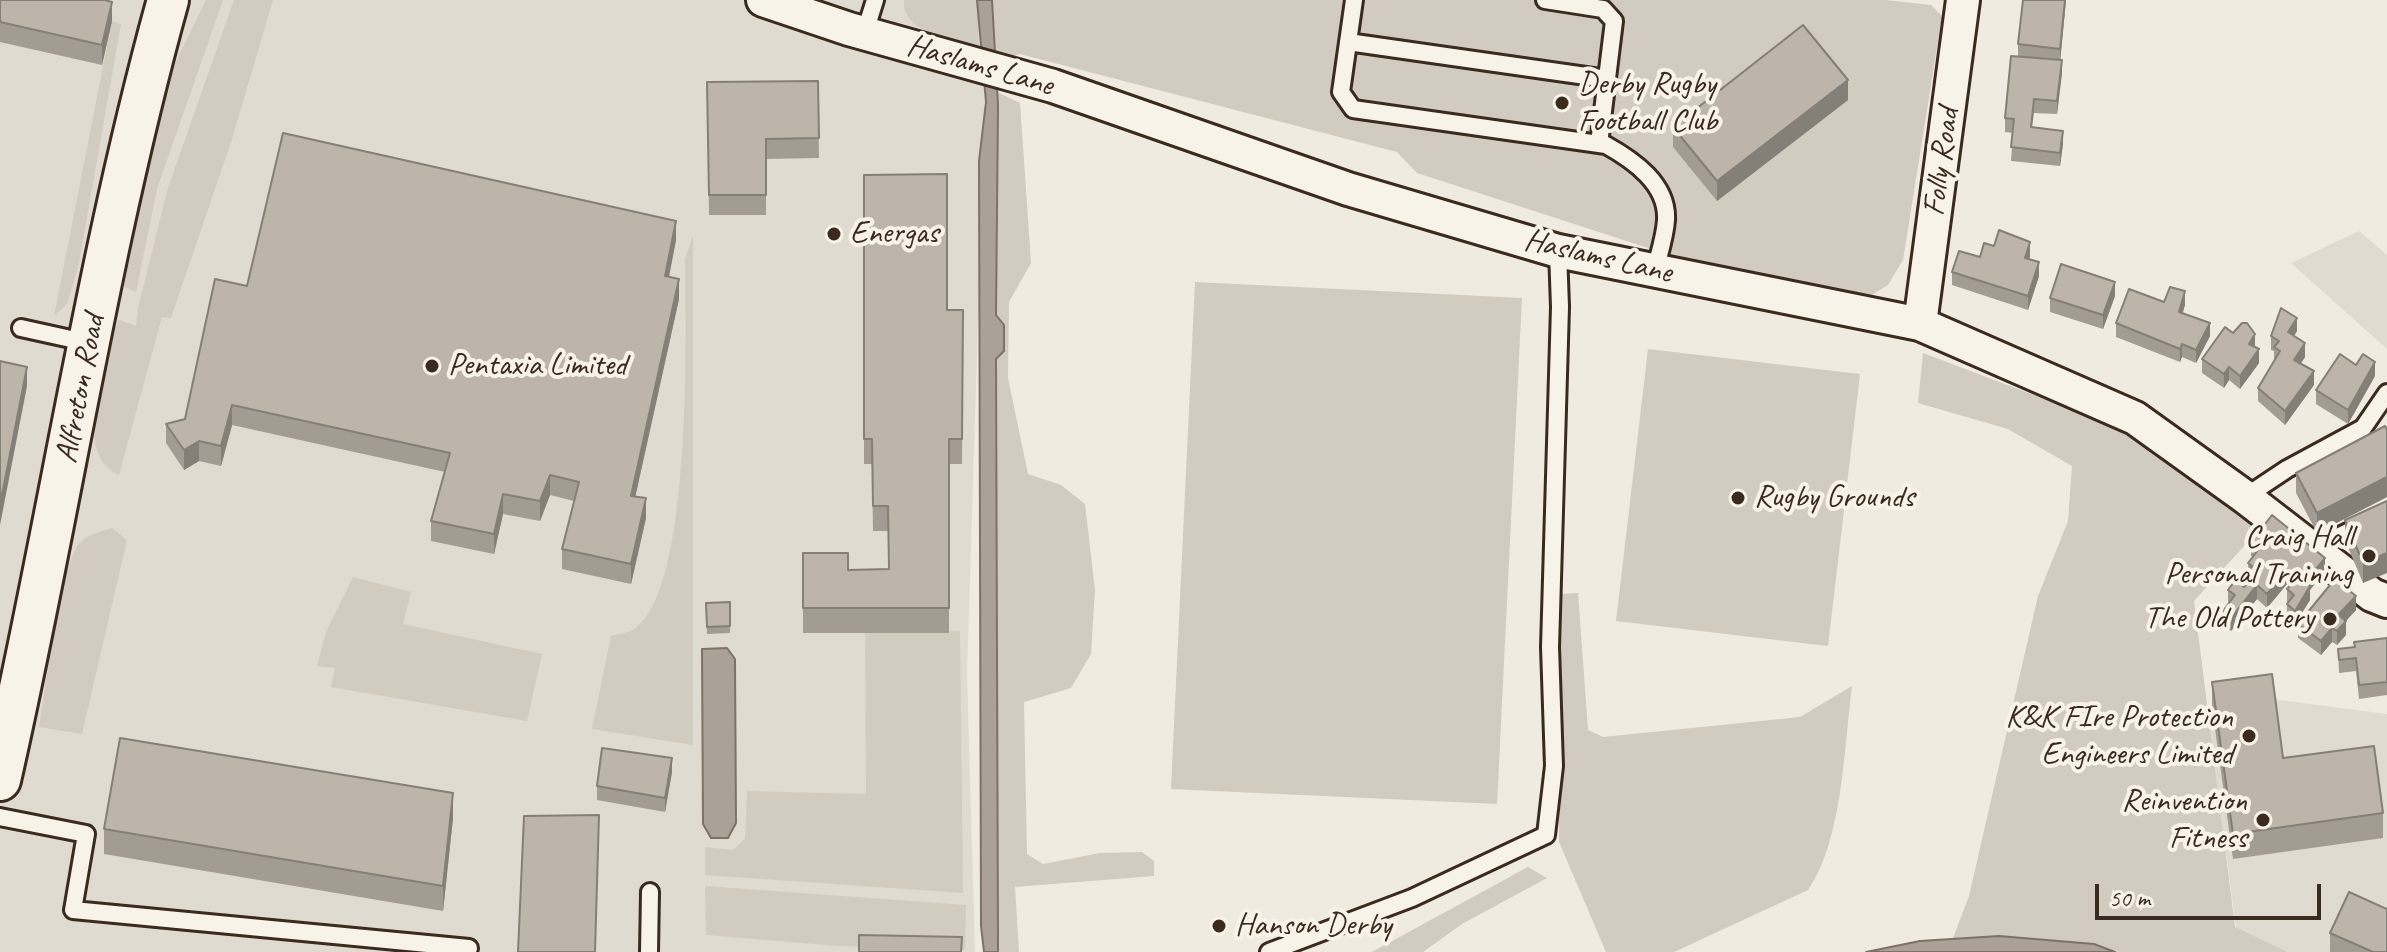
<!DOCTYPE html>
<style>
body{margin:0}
#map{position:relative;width:2387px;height:952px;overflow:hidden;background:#efebe0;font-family:Caveat,sans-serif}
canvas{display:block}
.scale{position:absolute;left:2095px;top:884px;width:226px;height:36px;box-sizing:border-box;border:4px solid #3b2a1e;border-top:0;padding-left:10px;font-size:24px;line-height:28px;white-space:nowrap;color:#3b2a1e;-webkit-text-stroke:6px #f7f3e8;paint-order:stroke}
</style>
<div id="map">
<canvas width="2387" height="952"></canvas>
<div class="scale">50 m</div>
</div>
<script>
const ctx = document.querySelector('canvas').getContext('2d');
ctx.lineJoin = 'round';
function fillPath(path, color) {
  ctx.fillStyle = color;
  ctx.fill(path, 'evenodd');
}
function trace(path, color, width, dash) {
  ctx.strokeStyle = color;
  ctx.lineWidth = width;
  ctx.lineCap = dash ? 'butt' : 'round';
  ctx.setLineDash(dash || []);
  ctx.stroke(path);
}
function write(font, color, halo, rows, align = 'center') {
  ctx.font = font + ' Caveat,sans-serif';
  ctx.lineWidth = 8;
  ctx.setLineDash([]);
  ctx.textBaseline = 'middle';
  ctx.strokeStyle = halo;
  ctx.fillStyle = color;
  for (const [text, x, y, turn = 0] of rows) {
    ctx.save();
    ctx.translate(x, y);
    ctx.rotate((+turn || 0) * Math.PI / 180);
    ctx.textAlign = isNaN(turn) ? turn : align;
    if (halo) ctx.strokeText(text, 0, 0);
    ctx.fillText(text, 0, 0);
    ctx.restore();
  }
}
fillPath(new Path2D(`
 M0,0H988L967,675L975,952H0Z
 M2359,231L2387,255V349L2291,263Z
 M2272,699L2387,714V952H2288L2236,928L2207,708Z`), '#e0dbd0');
fillPath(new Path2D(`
 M206,0H223L157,189L136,292L122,286L119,273L163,88Z
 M234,0H273L232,139L171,318L162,317L119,475C72,454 105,374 113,335L119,320L136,326L138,308L167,191Z
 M904,0H977L979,51C956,42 900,32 904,0Z
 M992,0H1886L1931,5L1942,16L1903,260L1888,285L1867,298L1676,257L1417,173L1397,152L1020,54L995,61Z
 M112,21L121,24L78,268L67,304L54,316Z
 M997,92L1020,103L1031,263L1009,302L1008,378L1028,474L1061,485L1085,504L1095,590L1091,654L1071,688L1024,702L1027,854L1043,864L1100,853L1142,852L1154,861V876L1015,887L1019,952H998L996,359L1004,351V326L996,315Z
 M693,236V745L592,729L611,636C618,634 628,633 634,629C693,593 686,326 685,259Z
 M1195,282L1522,298L1497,804L1171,789Z
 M1648,349L1860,374L1828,646L1616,621Z
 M1923,353L2105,422L2265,523L2194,601L2235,927L2288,952H2115L2093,944L2032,938H1953L1969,896L2038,596L2068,521L2072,466L2008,429L1918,403Z
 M112,528L127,540L82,734L39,727C45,694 61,564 79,544C88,534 100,532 112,528Z
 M353,577L411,592L403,624L542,654L527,721L331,687L335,668L317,666L326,632Z
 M1578,593L1588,730L1603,737L1800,717L1852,686C1844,746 1843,840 1808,890L1674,952H1606L1559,842L1561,594Z
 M960,631L963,893L705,875V847L733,850L745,839L747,791L866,794L865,633Z
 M1528,867L1547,878L1462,924L1423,952H1372Z
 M705,886L966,905L965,950L838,946L706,935Z`), '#d1cbc0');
const water = new Path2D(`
 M977,0H992L998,105L996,315L1004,325V351L996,359L998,952H984L981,926L979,161L986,102Z
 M727,648L735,659L736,823L728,838H711L703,824L702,649Z
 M1999,936L2094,944L2115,952H1866L1920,941Z`);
fillPath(water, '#aaa296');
trace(water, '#7e7266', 2);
const service = new Path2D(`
 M1354,0L1341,92L1353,109L1606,145C1633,160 1668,184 1666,220C1665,237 1659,254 1655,270
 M1545,0L1603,9L1614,21L1599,144
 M865,32L875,0
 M1348,42L1607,79
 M21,328L89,343
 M2245,497L2287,469L2363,428L2387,393
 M2313,549L2387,513
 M0,817L86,834L73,910L469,948
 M649,952L650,892
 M1269,952L1412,898L1546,835L1554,766L1550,647L1560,307L1558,251`);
const minor = new Path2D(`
 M763,0L849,29L1053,86L1348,189L1558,251L1920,324L2135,418L2245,497L2372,595L2387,601
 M1920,324L1963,0`);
const tertiary = new Path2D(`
 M0,780C59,521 97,256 168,0`);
trace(service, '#3b2a1e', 22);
trace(minor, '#3b2a1e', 38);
trace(tertiary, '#3b2a1e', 46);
trace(service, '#f7f3e8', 16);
trace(minor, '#f7f3e8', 32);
trace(tertiary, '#f7f3e8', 40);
fillPath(new Path2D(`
 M0,0L112,21L102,65L0,42Z
 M2023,0H2066L2060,60L2062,73L2057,114L2034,113L2032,127L2063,144L2060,166L2011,161L2013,133L2005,132V118L2018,56V44Z
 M818,81L819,158L766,159V215H709L707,82Z
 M1848,100L1717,201L1673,147V127Z
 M864,175L947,310H963L962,464H949V633H803V553L848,570L888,569V531H873L872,464H864Z
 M676,240L669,277L679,299L635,497L646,518L631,584L562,569V549L574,501L550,495L540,521L503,514L494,554L431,541V521L445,472L232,425L221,466L199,461L184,470L166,443V424L185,419L247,286Z
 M2030,256L2029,259L2039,276L2028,310L1952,285V272L1980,257Z
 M2115,296L2103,329L2050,312V298Z
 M2164,302L2185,305L2182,313L2210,336L2196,363L2182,357L2180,362L2116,337V323Z
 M2297,331L2294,336L2305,357L2301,363L2314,385L2285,425L2258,401V388L2274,361V351L2271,350V336Z
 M2255,347L2259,363L2240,389L2229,380L2224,388L2202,373V359Z
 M2375,376L2348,424L2316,404V390Z
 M2387,426V497L2317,533L2296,493V473Z
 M2387,501L2363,583L2345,540V520Z
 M2251,542L2325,571L2310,590V600L2295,624L2287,618V589L2289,586L2287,584L2267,608L2257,599L2231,631L2223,625V611L2228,604V590L2243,587V577L2248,571V563L2253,557L2251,556Z
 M730,602V633L707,634L706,603Z
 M2356,610L2346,621V635L2337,645L2332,642L2321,655L2298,638V624Z
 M2387,638V695L2359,699L2356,671L2339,673L2338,649L2354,647Z
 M2212,682L2283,758L2383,813V838L2233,859L2212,707Z
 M672,772L665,812L597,800V786Z
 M453,818L443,911L104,854V829Z
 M2330,933L2387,952H2330Z`), '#a39c92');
fillPath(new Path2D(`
 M2065,0H2066L2060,63V49Z
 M112,2V21L102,65V45Z
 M2062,60V73L2057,114V101Z
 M1848,80V100L1717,201V181Z
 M2063,131V144L2060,166V153Z
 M676,221V240L665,296V276Z
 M2030,242V256L2025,271V258Z
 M2039,262V276L2028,310V296Z
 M679,279V299L631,516V496Z
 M2115,282V296L2103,329V315Z
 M2185,291V305L2179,326V312Z
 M2297,318V331L2288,345V332Z
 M2210,323V336L2196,363V350Z
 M2255,334V347L2249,344Z
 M2305,343V357L2294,374V360Z
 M2182,344V357L2180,362V349Z
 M2259,349V363L2240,389V376Z
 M2375,362V376L2348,424V410Z
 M27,367V386L0,525V505Z
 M2229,367V380L2224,388V374Z
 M2314,371V385L2285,425V411Z
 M232,405V425L221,466V446Z
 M199,441V461L184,470V450Z
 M550,475V495L540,521V501Z
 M2387,477V497L2317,533V513Z
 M503,494V514L494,554V534Z
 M646,498V518L631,584V564Z
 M2387,553V573L2363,583V563Z
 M2325,558V571L2310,590V600L2295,624V611L2305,582Z
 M2287,570V584L2267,608V594Z
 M2257,585V599L2231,631V618Z
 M2356,596V610L2338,629V615Z
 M2346,621V635L2337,645V631Z
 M2332,628V642L2321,655V641Z
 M672,758V772L665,812V798Z
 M453,793V818L443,911V886Z`), '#847f77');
const building = new Path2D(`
 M0,0H105L112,2L102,45L0,22Z
 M2023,0H2065L2060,49L2018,44Z
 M1803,25L1848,80L1717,181L1673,127Z
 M2011,56L2062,60L2057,101L2034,99L2031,127L2063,131L2060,153L2011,147L2014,119L2005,118Z
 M818,81L819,138L766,139V195H709L707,82Z
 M283,133L676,221L665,276L679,279L631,496L646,498L631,564L562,549L579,482L550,475L540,501L503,494L494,534L431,521L450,453L232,405L221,446L199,441L184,450L166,424L185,419L215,279L247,286Z
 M947,174V310H963L962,439H949V608H803V553H848V570L889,569L888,506H873L872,439H864V175Z
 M1999,230L2030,242L2025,258L2039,262L2028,296L1952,272L1959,251L1980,257L1984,243L1994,246Z
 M2061,264L2115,282L2103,315L2050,298Z
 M2170,287L2185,291L2179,312L2210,323L2196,350L2182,344L2180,349L2116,323L2129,289L2164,302Z
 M2281,308L2297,318L2288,332L2305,343L2294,360L2314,371L2285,411L2258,388L2280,351L2274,347L2279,341L2271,336Z
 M2242,323H2247L2255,334L2249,344L2259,349L2240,376L2229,367L2224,374L2202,359L2225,327L2233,333Z
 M2340,354L2356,365L2363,354L2375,362L2348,410L2316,390Z
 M0,361L27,367L0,505Z
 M2385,426L2387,430V477L2317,513L2296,473Z
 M2387,501V553L2363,563L2345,520Z
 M2272,515L2325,558L2305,582L2310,586L2295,611L2287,604L2294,595L2287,589L2296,578L2287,570L2267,594L2257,585L2231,618L2223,611L2235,595L2228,590L2235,580L2244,587L2249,581L2243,577L2252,566L2248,563L2259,549L2251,542Z
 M2335,579L2356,596L2338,615L2346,621L2337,631L2332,628L2321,641L2298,624Z
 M730,602V626L707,627L706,603Z
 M2387,638V682L2359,685L2356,658L2339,660L2338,649L2355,647L2354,642Z
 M2272,674L2283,758L2374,746L2383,813L2233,834L2212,682Z
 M120,738L453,793L443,886L104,829Z
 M602,748L672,758L665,798L597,786Z
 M599,815L595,952H518L524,816Z
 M2349,892L2387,909V952H2373L2330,933Z
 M859,935L962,937L961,952H859Z`);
fillPath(building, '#bdb5aa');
trace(building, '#847f77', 2);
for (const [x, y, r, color] of [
 [1562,103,8,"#3b2a1e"],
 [834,234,8,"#3b2a1e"],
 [432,366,8,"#3b2a1e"],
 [1738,498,8,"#3b2a1e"],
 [2369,556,8,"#3b2a1e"],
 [2330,619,8,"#3b2a1e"],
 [2249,736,8,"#3b2a1e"],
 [2263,820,8,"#3b2a1e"],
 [1219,926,8,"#3b2a1e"]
]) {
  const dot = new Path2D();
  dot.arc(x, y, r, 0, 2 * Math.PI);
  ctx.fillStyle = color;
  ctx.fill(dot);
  trace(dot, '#f7f3e8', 3);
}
write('32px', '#3b2a1e', '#f7f3e8', [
 ["Haslams Lane",980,66,16],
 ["Folly Road",1942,162,-82],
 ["Haslams Lane",1598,257,13],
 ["Alfreton Road",81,389,-79]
]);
write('32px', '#3b2a1e', '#f7f3e8', [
 ["Derby Rugby",1578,85],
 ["Football Club",1578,122],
 ["Energas",850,234],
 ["Pentaxia Limited",448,366],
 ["Rugby Grounds",1754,498],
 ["Craig Hall",2353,538,"right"],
 ["Personal Training",2353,575,"right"],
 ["The Old Pottery",2314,619,"right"],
 ["K&K FIre Protection",2233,718,"right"],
 ["Engineers Limited",2233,755,"right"],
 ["Reinvention",2247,802,"right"],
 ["Fitness",2247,839,"right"],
 ["Hanson Derby",1235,926]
], 'left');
</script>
